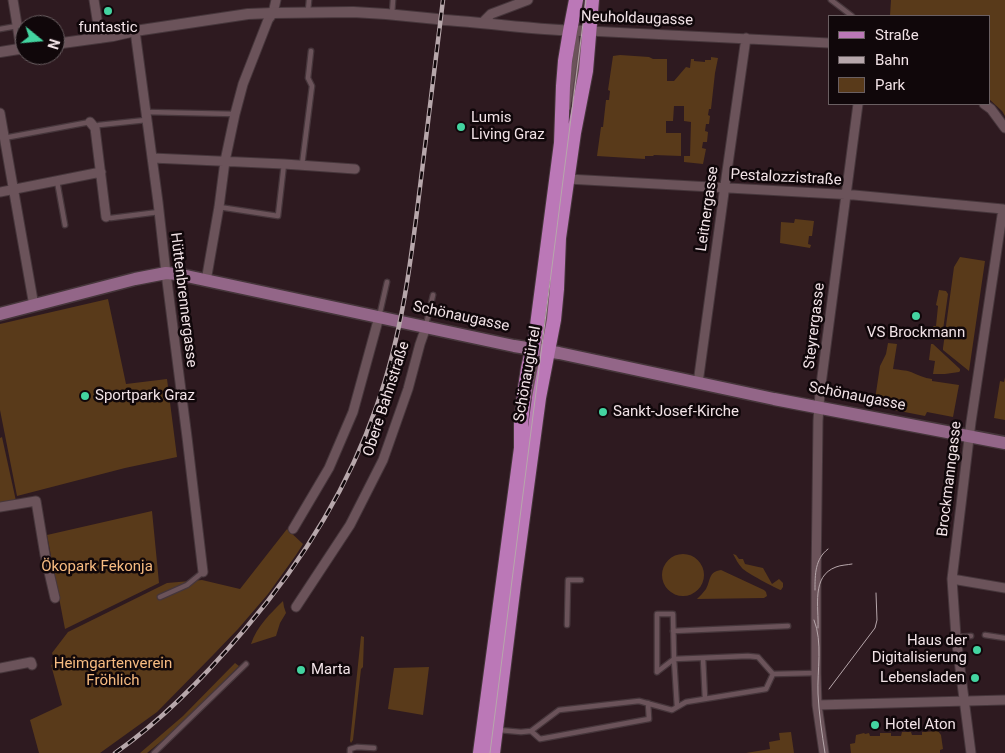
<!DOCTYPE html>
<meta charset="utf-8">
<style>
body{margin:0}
#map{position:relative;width:1005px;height:753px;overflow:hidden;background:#2e1a20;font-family:Roboto,sans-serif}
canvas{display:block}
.legend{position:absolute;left:828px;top:15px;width:162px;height:90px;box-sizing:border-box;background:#10070a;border:1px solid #6a5f62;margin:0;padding:6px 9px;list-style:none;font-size:15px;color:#f2e3e7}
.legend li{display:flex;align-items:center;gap:10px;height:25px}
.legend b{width:25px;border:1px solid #6a5f62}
.north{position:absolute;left:15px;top:15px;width:50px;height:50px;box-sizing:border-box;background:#10070a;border:1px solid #6a5f62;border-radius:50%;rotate:107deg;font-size:14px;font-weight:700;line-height:20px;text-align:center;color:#f2e3e7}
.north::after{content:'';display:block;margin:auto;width:18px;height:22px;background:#43d4a0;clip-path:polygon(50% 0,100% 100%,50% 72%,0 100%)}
</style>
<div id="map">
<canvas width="1005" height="753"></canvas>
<ul class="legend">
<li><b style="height:6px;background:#bb78b7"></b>Straße</li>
<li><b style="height:6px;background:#b7a7ab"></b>Bahn</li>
<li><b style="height:14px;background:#593a1a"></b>Park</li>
</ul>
<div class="north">N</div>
</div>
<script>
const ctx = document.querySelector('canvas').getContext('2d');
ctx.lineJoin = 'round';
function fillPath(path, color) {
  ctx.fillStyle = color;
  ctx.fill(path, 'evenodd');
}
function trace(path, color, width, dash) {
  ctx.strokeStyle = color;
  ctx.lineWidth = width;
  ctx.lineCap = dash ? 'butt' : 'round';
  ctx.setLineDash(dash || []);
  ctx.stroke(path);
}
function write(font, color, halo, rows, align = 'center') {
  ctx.font = font + ' Roboto,sans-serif';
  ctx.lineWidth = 5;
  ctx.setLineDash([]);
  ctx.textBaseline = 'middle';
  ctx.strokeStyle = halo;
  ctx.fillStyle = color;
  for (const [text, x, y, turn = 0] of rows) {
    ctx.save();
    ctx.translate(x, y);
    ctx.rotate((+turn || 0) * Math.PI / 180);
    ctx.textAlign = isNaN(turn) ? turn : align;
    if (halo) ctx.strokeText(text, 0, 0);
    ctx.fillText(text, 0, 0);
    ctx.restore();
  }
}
fillPath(new Path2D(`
 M891,0H1005V116L1002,111L989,99V16H890Z
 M620,55L649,57L653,59H667V81H674L686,67L690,68L691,59H694V61L705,62V60H711V57L718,58L715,73L711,109H709L708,115L710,116L709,124H706L705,131L708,132L707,142H703L702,148L706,149L703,164L684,162V156H690L691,122L684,121V106H674L673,121H666V133H681V156L654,155L653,156H645V159L597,156L601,127H603L606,100H609L610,91L608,90L613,56Z
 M795,219L814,221L812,236H809L808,244L811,245L810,248L780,243L781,222L794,223Z
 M960,257L985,261L969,371L943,350V348L954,267Z
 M939,290L946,291L948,294L942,337L939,340L932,339L933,326H936L938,306L936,305Z
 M108,299L126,384L167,379L177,457L125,468L17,496L0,410V324Z
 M888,343L897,344L893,369C899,370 906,370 911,372C918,375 924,378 932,379V381L959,385L953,417L927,412L925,416L874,406L880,366L886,354Z
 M931,344H933L960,369V371L959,372L945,374H933L935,361L929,360Z
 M1005,377V420L994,418L1000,381L1004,382Z
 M2,437L16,501L0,503V438Z
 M152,511L159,583L65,629L47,535Z
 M287,529L303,544L296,555L268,594L238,629L214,654L157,712L100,753H39L30,720L62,705L51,665L56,663L52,653L68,632L167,583L202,580L240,589Z
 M733,554L736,555L739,559H743L745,564L763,568L772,584L779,579L783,583V587L781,590C777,589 745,572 742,568C738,564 736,559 733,554Z
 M662 575a21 21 0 1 1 42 0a21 21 0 1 1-42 0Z
 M721,570L764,590L766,592L767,596L764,598L697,599C700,596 703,593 706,589C711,580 708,572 721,570Z
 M283,601L284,607L286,613L280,623L276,636L251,644C257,626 270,614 283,601Z
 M361,636L364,637L363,667L361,669L353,740L351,743L350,741Z
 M235,663L239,666L175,730L147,753H140L183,716Z
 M429,667L423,715L388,709L394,668Z
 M938,731L941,735L943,749L940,750V753H851L850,744L855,743L856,735L864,733L865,734L869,733L870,736H880V733H891V736H901L902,732H911L912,735H922V732Z
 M791,732L794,753H746L770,749L769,742L780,740L779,733Z`), '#593a1a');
const service = new Path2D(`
 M831,0L852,16
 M308,11L309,0
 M392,14L393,0
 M0,29L17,26
 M574,101L581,47L583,37
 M568,108L577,43L576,31
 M146,112L235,114
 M99,125L146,120
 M4,138L90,122
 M302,165L312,86L308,78L311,51
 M57,181L65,225
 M219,207L278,216L284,164
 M106,217L111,218L159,212
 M379,317L387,282
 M426,325L433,295
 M542,349L552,277
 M533,397L536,369L535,363
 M160,597L187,585L203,572
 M567,625L568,580H581
 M673,631L788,626
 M985,635L1005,638
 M956,637L971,636
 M703,658L705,699
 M657,672L674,659L748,656L758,657L773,674L816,673
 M657,672V614H673L674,659L677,707
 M499,730L521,732L531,731L559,710L639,701L672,710L686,702L766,689L773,674
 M531,731L540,739L649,719L648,703
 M154,753L246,664
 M350,753V749L357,747L374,748`);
const minor = new Path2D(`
 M13,0L21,49
 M94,0L100,38
 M483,22L491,14L528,0
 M135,31L158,202L166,273L187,437L203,572
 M589,31L829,43
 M984,104L991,109L1005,128
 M0,113L34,306
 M90,122L95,128L106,217
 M152,158L284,164L355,169
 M568,179L854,195L1003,209L971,422L952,579L956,637L971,753
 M0,192L101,172
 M206,281L219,207L225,161L235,114L243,84L268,20L273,13L276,0
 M698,383L726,178L746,38
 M0,507L36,501L45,555L55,598
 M293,529L329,468L353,412L379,317
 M952,579L1005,588
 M296,607L350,525L383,460L408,389L420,344L426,327
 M0,668L31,662L32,665
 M817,705L1005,700
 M824,753L817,705L816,673V582L818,421L820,392L858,104`);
const tertiary = new Path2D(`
 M444,20C493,23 541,31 589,31
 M55,44L113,36L135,31L248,14L273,13L353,12L386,14L437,19
 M0,52L25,48`);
const secondary = new Path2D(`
 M0,314L135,279L166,273L177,274L514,346L559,353L774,399L1005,443`);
const primary = new Path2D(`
 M480,753L521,448V424L524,395L528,368L536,333L561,143L563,86L565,61L570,31L576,0
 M493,753L514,584L539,398L554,320L557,289L559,238L574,133L586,71L592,0`);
trace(service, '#46363b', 7);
trace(minor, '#46363b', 11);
trace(tertiary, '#46363b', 12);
trace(secondary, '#46363b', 15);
trace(primary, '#46363b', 16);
trace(service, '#6b535a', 4.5);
trace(minor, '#6b535a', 9);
trace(tertiary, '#6b535a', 10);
trace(secondary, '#936688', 12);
trace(primary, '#bb78b7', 14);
trace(new Path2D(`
 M815,590C815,574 815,559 828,549
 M814,620C823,642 817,671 818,694C819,714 822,734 825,753
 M818,628C819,607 811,576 836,567C841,565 847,565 852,564
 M829,689L875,628L877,620L876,593
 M490,753L586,0`), '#b7a7ab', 1);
const rail = new Path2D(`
 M115,753C164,719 207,674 245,629C302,562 348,489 377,405C402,335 411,261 420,187C428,125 435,62 443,0`);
trace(rail, '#b7a7ab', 4.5);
trace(rail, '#10070a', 2.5, [8]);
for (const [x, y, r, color] of [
 [108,11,5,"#43d4a0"],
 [461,127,5,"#43d4a0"],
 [916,316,5,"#43d4a0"],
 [85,396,5,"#43d4a0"],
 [603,412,5,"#43d4a0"],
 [977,650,5,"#43d4a0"],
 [301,670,5,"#43d4a0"],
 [975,678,5,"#43d4a0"],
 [875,725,5,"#43d4a0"]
]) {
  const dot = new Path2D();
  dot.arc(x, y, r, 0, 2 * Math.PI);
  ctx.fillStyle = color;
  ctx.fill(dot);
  trace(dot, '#10070a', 2);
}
write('15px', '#f2e3e7', '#10070a', [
 ["Neuholdaugasse",637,19,2],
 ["Pestalozzistraße",786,178,3],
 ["Leitnergasse",708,209,-82],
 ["Hüttenbrennergasse",183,300,83],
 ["Schönaugasse",461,317,12],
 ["Steyrergasse",815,326,-83],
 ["Schönaugürtel",528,374,-80],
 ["Schönaugasse",857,397,11],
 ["Obere Bahnstraße",387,399,-72],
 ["Brockmanngasse",950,479,-83]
]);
write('15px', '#f2e3e7', '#10070a', [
 ["funtastic",108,28,"center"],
 ["Lumis",471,118],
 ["Living Graz",471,135],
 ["VS Brockmann",916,333,"center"],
 ["Sportpark Graz",95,396],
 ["Sankt-Josef-Kirche",613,412],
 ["Haus der",967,641,"right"],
 ["Digitalisierung",967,658,"right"],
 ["Marta",311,670],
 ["Lebensladen",965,678,"right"],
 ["Hotel Aton",885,725]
], 'left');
write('15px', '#f7bb81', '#10070a', [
 ["Ökopark Fekonja",97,567],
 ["Heimgartenverein",113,664],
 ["Fröhlich",113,681]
]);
</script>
